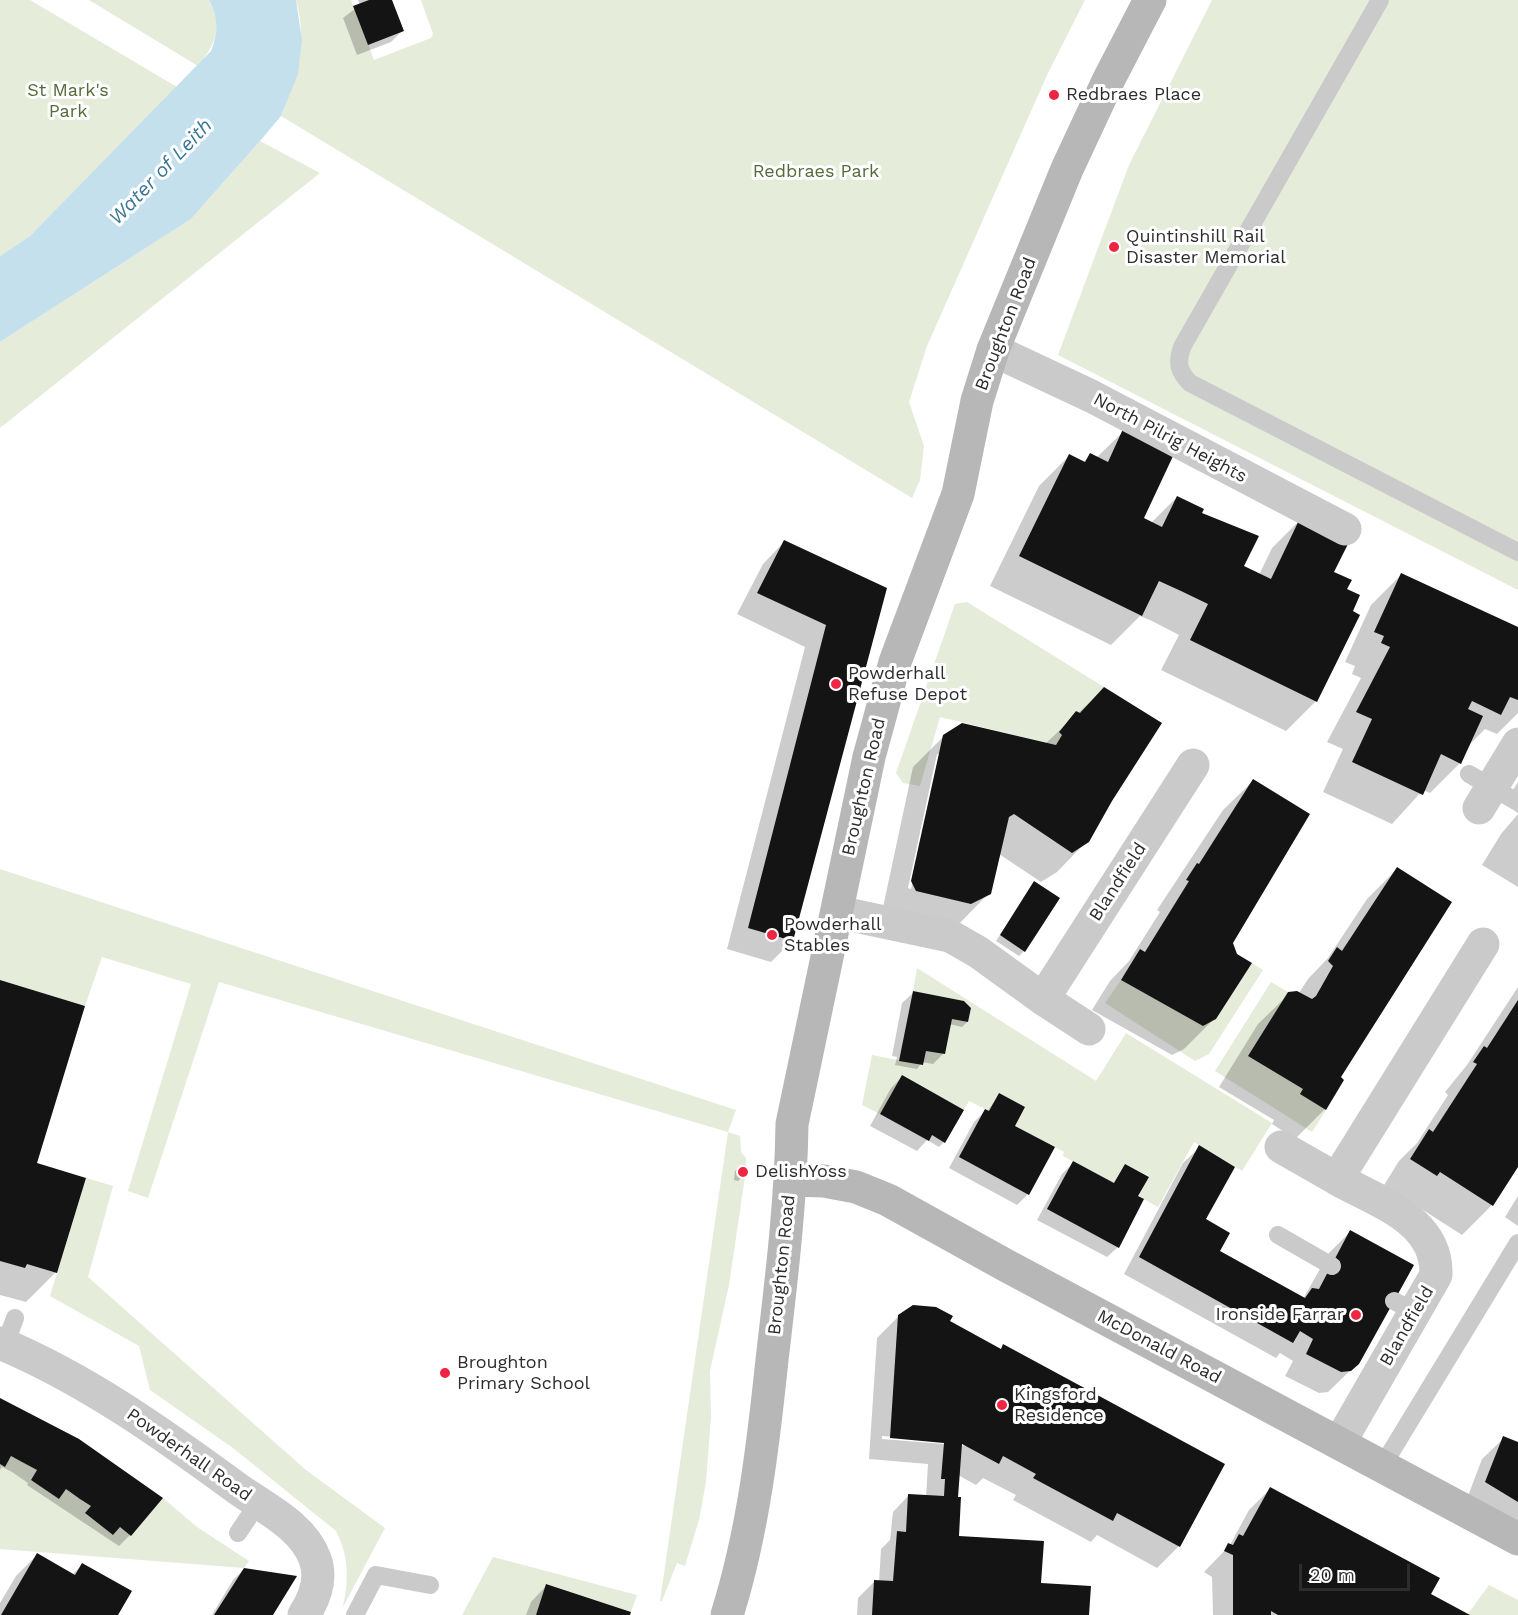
<!DOCTYPE html>
<style>
body{margin:0}
#map{position:relative;width:1518px;height:1615px;overflow:hidden;background:#fff;font-family:"Work Sans",sans-serif}
canvas{display:block}
.scale{position:absolute;left:1299px;top:1564px;width:111px;height:27px;box-sizing:border-box;border:3px solid #2d2d2d;border-top:0;padding-left:8px;font-size:18px;line-height:21px;white-space:nowrap;color:#2d2d2d;-webkit-text-stroke:4px #fff;paint-order:stroke}
</style>
<div id="map">
<canvas width="1518" height="1615"></canvas>
<div class="scale">20 m</div>
</div>
<script>
const ctx = document.querySelector('canvas').getContext('2d');
ctx.lineJoin = 'round';
function fillPath(path, color) {
  ctx.fillStyle = color;
  ctx.fill(path, 'evenodd');
}
function trace(path, color, width, dash) {
  ctx.strokeStyle = color;
  ctx.lineWidth = width;
  ctx.lineCap = dash ? 'butt' : 'round';
  ctx.setLineDash(dash || []);
  ctx.stroke(path);
}
function write(font, color, halo, rows, align = 'center') {
  ctx.font = font + ' "Work Sans",sans-serif';
  ctx.lineWidth = 6;
  ctx.setLineDash([]);
  ctx.textBaseline = 'middle';
  ctx.strokeStyle = halo;
  ctx.fillStyle = color;
  for (const [text, x, y, turn = 0] of rows) {
    ctx.save();
    ctx.translate(x, y);
    ctx.rotate((+turn || 0) * Math.PI / 180);
    ctx.textAlign = isNaN(turn) ? turn : align;
    if (halo) ctx.strokeText(text, 0, 0);
    ctx.fillText(text, 0, 0);
    ctx.restore();
  }
}
fillPath(new Path2D(`
 M0,0H30L177,87L30,236L0,256Z
 M89,0H209C224,25 215,46 198,66Z
 M296,0H351L374,60L431,38L433,34L421,0H1085L1048,73L927,346L909,402L924,446L920,480L912,498L281,116C297,77 308,42 296,0Z
 M1212,0H1518V590L1058,355L1129,165Z
 M260,141L320,173L0,428V342L191,219Z
 M967,602L1104,687L1080,713L1076,711L1059,732L1062,735L1056,745L940,717L920,786L903,783L896,773L955,604Z
 M0,869L736,1110L728,1132L740,1136L741,1152L746,1158V1166L739,1165L738,1175L745,1177L729,1285L710,1371L711,1417L706,1482L699,1520L685,1566L677,1563L662,1601H660L728,1132L219,982L148,1198L128,1191L191,984L102,957L85,1006L0,980Z
 M1252,963L1263,970L1209,1054L1195,1061L1105,1003L1121,980L1203,1026L1216,1019Z
 M917,968L1096,1081L1126,1033L1272,1123L1242,1171L1194,1142L1158,1207L1138,1196L1149,1176L1125,1164L1114,1183L1063,1156L1064,1152L1015,1126L999,1093L989,1111L969,1101L964,1110L902,1076L880,1114L862,1105L872,1055L923,1065L926,1051L952,1019L968,1022L971,1008L964,1001L913,991Z
 M1271,982L1288,992L1248,1056L1303,1089L1301,1094L1326,1110L1312,1132L1215,1071Z
 M86,1178L113,1186L88,1277L306,1470L385,1528L343,1607C349,1579 349,1557 336,1531L233,1448L150,1390L139,1346L50,1296Z
 M11,1456L37,1470L31,1480L59,1499L66,1489L91,1506L86,1514L113,1535L120,1527L131,1535L163,1498L197,1527L249,1561L244,1568L0,1549V1464L5,1467Z
 M493,1557L637,1595L631,1612L547,1584L536,1615H462Z
 M1489,1585L1518,1600V1615H1467Z`), '#e5ecda');
fillPath(new Path2D(`
 M209,0H296L302,40L298,74L281,116L260,141L191,219L0,342V256L30,236L211,51C218,34 219,17 209,0Z`), '#c5e0ed');
fillPath(new Path2D(`
 M358,0H391L402,31L391,42L357,55L343,18L360,5Z
 M1124,431L1142,518L1151,523L1177,497L1200,513L1242,567L1259,575L1272,548L1302,518L1332,573L1345,590L1316,701L1286,731L1161,670L1179,635L1152,621L1140,616L1111,645L990,586L1039,486L1069,456L1083,463L1090,455L1096,458Z
 M784,542L886,589L792,941L771,962L727,949L805,647L737,614L763,564Z
 M1401,575L1518,628V713L1497,734L1485,729L1470,744L1460,763L1430,793L1423,790L1392,824L1323,792L1343,749L1327,742L1361,678L1352,674L1355,666L1345,662L1371,605Z
 M1104,689L1160,723L1087,841L1057,872L1041,882L999,854L989,893L959,924L882,912L913,767L944,736L1045,744ZM937,754H940L911,889L908,888Z
 M1253,781L1232,943L1215,1018L1184,1049L1172,1055L1092,1010L1110,981L1129,961L1160,912L1157,910L1223,810Z
 M1518,782V813L1504,804Z
 M1518,814V887L1482,865L1501,834Z
 M1397,869L1339,1078L1325,1109L1295,1139L1272,1124L1274,1120L1219,1087L1258,1024L1289,994L1299,993L1308,979L1328,958L1367,899Z
 M1034,883L1024,951L1019,956L996,941Z
 M0,981L56,1272L26,1302L0,1295Z
 M1518,987V1164L1492,1205L1462,1235L1409,1201L1381,1190L1399,1161L1417,1143L1448,1095L1445,1092L1467,1065Z
 M913,993L967,1022L962,1027L949,1024L944,1053L933,1064L922,1062L917,1069L895,1065L897,1057L892,1056L902,1003Z
 M902,1077L944,1142L939,1147L927,1140L917,1151L870,1126L891,1088Z
 M999,1095L1013,1126L1028,1194L1017,1205L949,1168L974,1122L985,1111L987,1112Z
 M1200,1147L1204,1220L1218,1251L1303,1299L1329,1253L1350,1232L1358,1363L1328,1392L1319,1393L1285,1376L1293,1361L1280,1353L1276,1358L1124,1274L1183,1163Z
 M1073,1163L1113,1184L1125,1166L1136,1197L1118,1247L1107,1257L1037,1220L1062,1174Z
 M740,1166L745,1167L743,1176L738,1181L734,1180L735,1171Z
 M1518,1196V1226L1505,1217Z
 M899,1316L948,1322L1000,1350L1004,1346L1223,1465L1179,1546L1157,1568L1097,1535L1091,1542L1013,1500L1016,1495L983,1478L976,1485L958,1475L957,1537L1087,1615H857L858,1598L875,1581L879,1582L881,1549L890,1540L893,1512L909,1495L926,1497L928,1464L869,1459L877,1338ZM882,1436L970,1443L969,1446L882,1439Z
 M0,1400L130,1535L119,1546L27,1485L28,1483L12,1472L2,1467L0,1470Z
 M1504,1438L1518,1443V1536L1465,1504L1482,1459Z
 M1270,1489L1429,1595L1465,1615H1213L1212,1577L1204,1572L1230,1545L1249,1510Z
 M37,1555L72,1575L82,1565L116,1615H0V1603L16,1576Z
 M244,1569L271,1615H212L233,1580Z
 M547,1585L628,1615H526L531,1602Z`), '#0003');
fillPath(new Path2D(`
 M369,0H392L404,31L368,45L353,6Z
 M1123,429L1174,454L1144,518L1162,527L1177,496L1204,509L1202,513L1259,536L1244,566L1271,579L1301,516L1350,540L1334,572L1352,580L1347,589L1360,595L1353,611L1360,615L1317,702L1190,640L1208,604L1181,591L1159,581L1142,616L1019,556L1069,454L1085,462L1090,453L1108,462Z
 M784,540L887,588L793,941L748,928L826,625L757,593Z
 M1401,573L1518,627V700L1510,697L1501,715L1472,701L1468,709L1483,716L1461,764L1441,754L1423,795L1352,762L1372,719L1356,712L1390,647L1381,643L1384,636L1374,632Z
 M1104,687L1162,723L1112,801L1089,842L1072,853L1014,814L1009,817L991,894L971,904L916,891L911,881L943,735L962,723L1056,745L1062,735L1059,732L1076,711L1080,713Z
 M1253,779L1310,814L1233,943L1237,954L1252,963L1216,1019L1203,1026L1121,980L1140,949L1145,952L1189,881L1186,880L1197,863L1199,864Z
 M1397,867L1452,902L1341,1077L1344,1080L1326,1110L1300,1094L1303,1089L1248,1056L1288,992L1297,991L1312,999L1316,996L1333,966L1328,961L1337,947L1342,951Z
 M1034,881L1060,898L1025,952L1000,935Z
 M0,980L85,1006L37,1163L86,1178L57,1273L27,1264L25,1268L0,1261Z
 M913,991L964,1001L971,1008L968,1022L952,1019L945,1054L926,1051L923,1065L899,1061Z
 M1518,1000V1167L1493,1206L1440,1172L1437,1176L1410,1159L1429,1129L1433,1132L1477,1064L1473,1062L1484,1046L1487,1048Z
 M902,1075L964,1110L945,1143L932,1135L929,1141L880,1114Z
 M999,1093L1025,1107L1015,1126L1055,1147L1029,1195L959,1157L985,1109L989,1111Z
 M1199,1145L1235,1167L1206,1219L1230,1233L1220,1251L1305,1298L1312,1288L1319,1289L1350,1230L1414,1265L1359,1364L1351,1371L1341,1372L1306,1354L1313,1339L1300,1331L1293,1343L1139,1257Z
 M1073,1161L1114,1183L1125,1164L1149,1177L1138,1196L1144,1199L1119,1248L1047,1209Z
 M913,1305L936,1307L953,1316L950,1321L1001,1349L1003,1344L1225,1464L1180,1547L1117,1513L1113,1521L1033,1478L1036,1474L1003,1456L999,1464L962,1444L958,1497H961L959,1536L1044,1541L1041,1583L1091,1586L1089,1615H872L874,1580L893,1581L897,1531L906,1532L908,1494L944,1496L945,1479H941L944,1443L890,1438L898,1315Z
 M0,1398L79,1439L163,1498L131,1536L120,1527L113,1535L85,1513L91,1506L80,1499L66,1489L59,1499L31,1480L37,1470L22,1462L11,1456L5,1467L0,1464Z
 M1503,1436L1518,1442V1502L1485,1482Z
 M1270,1487L1440,1578L1431,1594L1470,1615H1278L1271,1611V1615H1233V1555L1224,1551L1228,1543L1233,1545L1239,1534L1243,1536Z
 M37,1553L75,1575L82,1563L132,1591L118,1615H1Z
 M244,1568L297,1576L273,1615H214Z
 M546,1584L631,1612L630,1615H536Z`), '#141414');
trace(new Path2D(`
 M1380,0L1182,347C1177,363 1178,371 1190,383L1518,552
 M1469,774L1514,800
 M1278,1235L1332,1266
 M1394,1301L1415,1312
 M5,1345L15,1318
 M1383,1465L1518,1243
 M238,1533L258,1503
 M355,1615L376,1575L430,1585`), '#cacaca', 18);
trace(new Path2D(`
 M993,350L1091,396L1345,529
 M1479,808L1518,744
 M837,912L950,936L978,952L1043,999L1089,1029
 M1043,999L1193,765
 M1281,1147L1337,1179
 M0,1343C86,1379 163,1434 238,1489C265,1508 303,1526 315,1559C322,1578 315,1598 304,1615
 M1340,1442L1436,1275C1438,1220 1378,1202 1337,1179L1483,944`), '#cacaca', 33);
trace(new Path2D(`
 M791,1180L824,1181L856,1187L888,1200L1007,1266L1518,1539
 M727,1615C753,1532 763,1446 772,1360C781,1282 791,1203 792,1124L869,757L895,662L958,494L977,401L993,350L1067,169L1109,79L1150,0`), '#b7b7b7', 33);
for (const [x, y, r, color] of [
 [1054,95,6,"#ee2643"],
 [1114,247,6,"#ee2643"],
 [836,684,6,"#ee2643"],
 [772,935,6,"#ee2643"],
 [743,1172,6,"#ee2643"],
 [1356,1315,6,"#ee2643"],
 [445,1373,6,"#ee2643"],
 [1002,1405,6,"#ee2643"]
]) {
  const dot = new Path2D();
  dot.arc(x, y, r, 0, 2 * Math.PI);
  ctx.fillStyle = color;
  ctx.fill(dot);
  trace(dot, '#fff', 2);
}
write('18px', '#546b39', '#fff', [
 ["St Mark's",68,91],
 ["Park",68,112],
 ["Redbraes Park",816,172]
]);
write('18px', '#2d2d2d', '#fff', [
 ["Redbraes Place",1066,95],
 ["Quintinshill Rail",1126,237],
 ["Disaster Memorial",1126,258],
 ["Powderhall",848,674],
 ["Refuse Depot",848,695],
 ["Powderhall",784,925],
 ["Stables",784,946],
 ["DelishYoss",755,1172],
 ["Ironside Farrar",1344,1315,"right"],
 ["Broughton",457,1363],
 ["Primary School",457,1384],
 ["Kingsford",1014,1395],
 ["Residence",1014,1416]
], 'left');
write('18px', '#2d2d2d', '#fff', [
 ["Broughton Road",1006,324,-69],
 ["North Pilrig Heights",1170,438,28],
 ["Broughton Road",864,787,-77],
 ["Blandfield",1118,882,-57],
 ["Broughton Road",782,1265,-84],
 ["Blandfield",1407,1326,-60],
 ["McDonald Road",1159,1347,28],
 ["Powderhall Road",189,1455,35]
]);
write('italic 20px', '#387693', '#fff', [
 ["Water of Leith",161,172,-46]
]);
</script>
